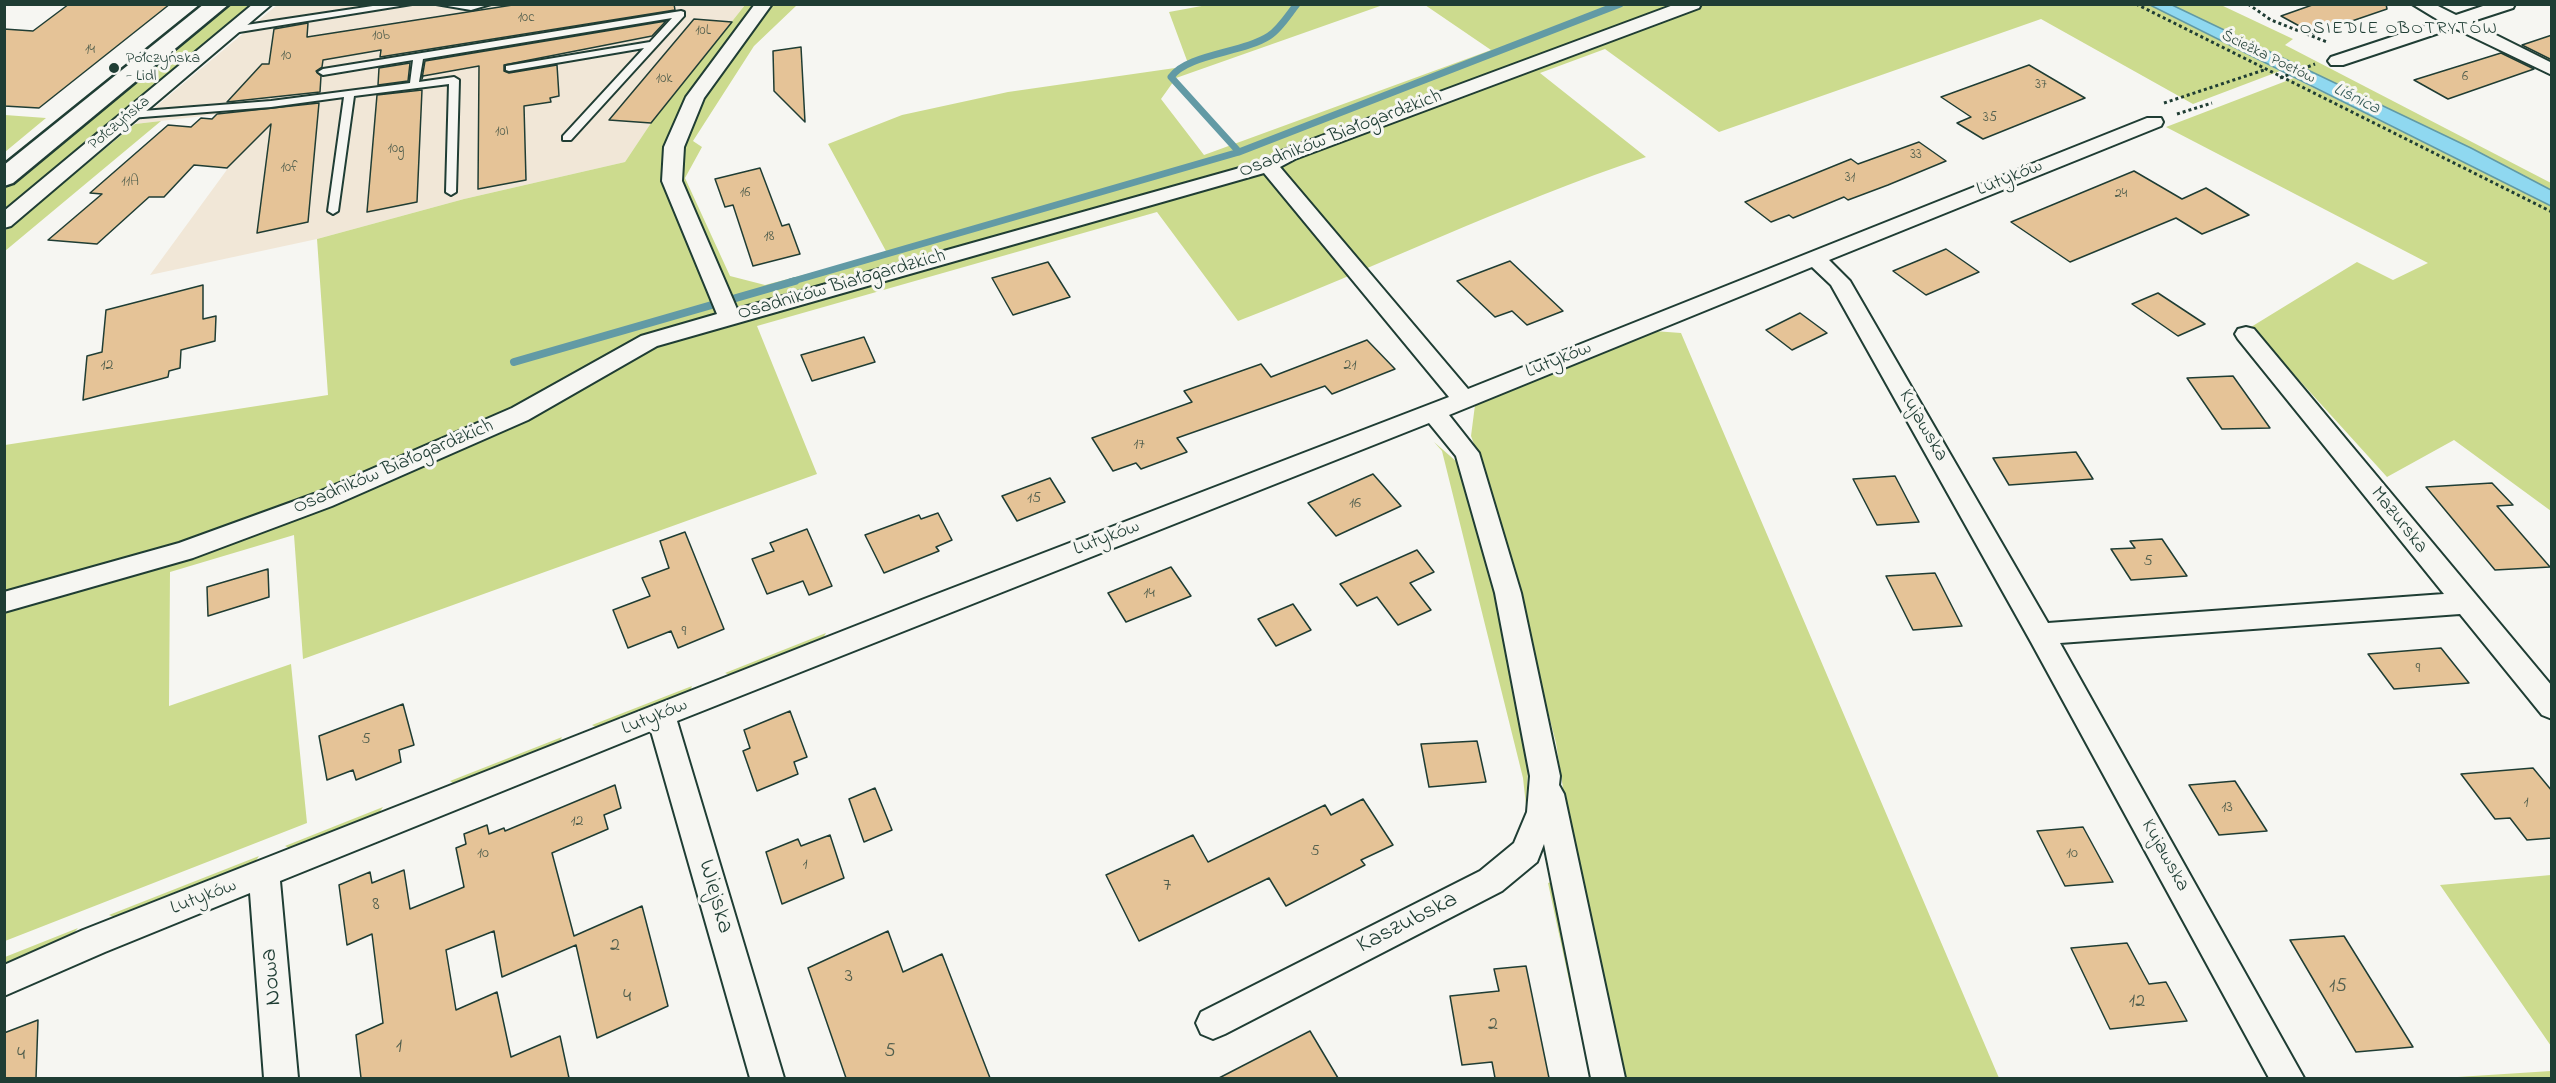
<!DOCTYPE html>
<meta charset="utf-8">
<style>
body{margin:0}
#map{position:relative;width:2556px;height:1083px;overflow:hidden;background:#f6f6f2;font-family:"Indie Flower",sans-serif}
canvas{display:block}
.frame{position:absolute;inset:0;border:6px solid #1f3d34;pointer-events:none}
</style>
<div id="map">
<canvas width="2556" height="1083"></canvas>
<div class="frame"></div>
</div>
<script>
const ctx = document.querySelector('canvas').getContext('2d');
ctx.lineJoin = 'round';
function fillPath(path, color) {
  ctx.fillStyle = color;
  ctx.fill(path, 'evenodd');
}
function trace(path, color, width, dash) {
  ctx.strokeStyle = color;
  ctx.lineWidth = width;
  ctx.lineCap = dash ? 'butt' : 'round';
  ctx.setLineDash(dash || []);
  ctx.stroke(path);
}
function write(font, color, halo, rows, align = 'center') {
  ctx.font = font + ' "Indie Flower",sans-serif';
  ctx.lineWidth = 6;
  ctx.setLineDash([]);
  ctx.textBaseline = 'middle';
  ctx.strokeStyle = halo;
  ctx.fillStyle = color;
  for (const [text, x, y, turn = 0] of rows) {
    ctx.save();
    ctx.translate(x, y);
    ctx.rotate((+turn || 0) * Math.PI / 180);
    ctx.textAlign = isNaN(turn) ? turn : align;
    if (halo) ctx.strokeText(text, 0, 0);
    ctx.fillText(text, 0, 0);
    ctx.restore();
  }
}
fillPath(new Path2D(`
 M277,5H745L651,123L625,162L464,199L317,239L150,275L272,108L135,124Z`), '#f1e7d7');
fillPath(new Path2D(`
 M229,5H254L5,212V186Z
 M745,5H797L754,46L693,141L702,147L685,178L730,276L765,285L887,253L828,144L902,115L1008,92L1189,66L1169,12L1207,5H1383L1176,78L1161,99L1204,155L1491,50L1425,5H2150L2280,71L2193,104L2041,19L1719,132L1605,49L1540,73L1646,157C1506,204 1375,268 1238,321L1157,212L757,326L817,474L303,659L294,535L170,572L169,706L291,664L307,823L5,941V445L328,395L317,239L464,199L625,162L651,123Z
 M2172,5H2221L2293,39L2285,45L2551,183V190L2471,148Z
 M2294,78L2551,206V511L2454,440L2387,477L2251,327L2357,262L2393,280L2428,263L2166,127Z
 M5,115L46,118L5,152Z
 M161,121L5,251V231L135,124Z
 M1654,331L1681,333L1999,1078H1590L1548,883L1581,873L1569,827L1556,743L1490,488L1471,436L1475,405Z
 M1434,442L1457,462L1475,502L1511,662L1529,752L1526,805L1523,778L1442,451Z
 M826,633L822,640L732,676L725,673Z
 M692,686L689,693L599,729L592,725Z
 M562,737L558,745L519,761L512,760L508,765L456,785L450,781Z
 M383,807L377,816L293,850L285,846Z
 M259,856L253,865L118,919L109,915Z
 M2551,875H2552L2551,1046L2440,885Z
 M78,928L69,938L5,966V957Z
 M2551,1071V1078H2442Z`), '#ccdb8e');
const water = new Path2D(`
 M2150,5H2172L2471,148L2551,190V206Z`);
fillPath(water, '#8fd8f0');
trace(water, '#629aa5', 1.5);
trace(new Path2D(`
 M1239,152L1171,77C1187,54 1243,53 1269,36C1280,29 1289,14 1297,4
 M790,282L1239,152L1620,4`), '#629aa5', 7);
trace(new Path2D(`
 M514,362L795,281`), '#629aa5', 8);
const building = new Path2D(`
 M69,4H170L39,108L4,106V29L33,31Z
 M519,4H674L675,10L380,57L381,50L323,60L322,67L316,71L321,76L320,92L227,102L262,64H269L274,29L308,23L307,37Z
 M2315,4H2386L2387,9L2314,34L2281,16Z
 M694,19L732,22L651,123L609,120Z
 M666,21L652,36L504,65V71L509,73L557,65L559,96L550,98L551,102L524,106L526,180L478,189L479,66L423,76L422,79L425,61Z
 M2552,35V60L2522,45Z
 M801,47L805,122L774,91L773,51Z
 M2501,53L2534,69L2448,99L2414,80Z
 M410,63L408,81L378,85L379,68Z
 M2029,65L2085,98L1983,139L1957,123L1971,117L1941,97Z
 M422,90L417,202L367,212L377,95Z
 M319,103L308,222L257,233L271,124L227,168L194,165L164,197H149L97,244L48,240L102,194L90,193L168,125L191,127L201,118L212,119L217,114Z
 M1919,142L1946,161L1888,185L1848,200L1844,197L1793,218L1789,215L1771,222L1745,202L1851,159L1858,164Z
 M760,168L782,226L789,224L800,254L753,266L733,205L725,207L715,179Z
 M2134,171L2182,199L2206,188L2249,215L2202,234L2176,218L2070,262L2011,222Z
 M1946,249L1979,272L1926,295L1893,271Z
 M1510,261L1563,311L1527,325L1512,311L1495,317L1457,281Z
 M1048,262L1070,297L1013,315L992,278Z
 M203,285V319L216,316L215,341L181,350L180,368L169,371L168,377L83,400L87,356L102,352L106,310Z
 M2158,293L2205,324L2178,336L2132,304Z
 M1800,313L1827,333L1792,350L1766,330Z
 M864,337L875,362L812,381L801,355Z
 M1367,340L1395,369L1332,394L1325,386L1177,438L1187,452L1141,469L1136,463L1113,471L1092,438L1192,402L1184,391L1261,364L1271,377Z
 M2233,376L2270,428L2222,429L2187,378Z
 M2076,452L2093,479L2009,485L1993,458Z
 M1373,474L1401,506L1336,536L1308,503Z
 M1895,476L1919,522L1877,525L1853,479Z
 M1050,478L1065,502L1017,521L1002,496Z
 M2492,483L2513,505L2497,506L2550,567L2495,570L2426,487Z
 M938,513L952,540L936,547L939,551L884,573L865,535L919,515L921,519Z
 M807,529L832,586L809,595L803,581L767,594L752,559L774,551L770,543Z
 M685,532L724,629L678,648L671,631L628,648L613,610L650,596L642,578L669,568L660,541Z
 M2162,539L2187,576L2131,580L2111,549L2135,548L2130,541Z
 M1417,550L1434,572L1410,583L1431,610L1398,625L1377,597L1357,606L1340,584Z
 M1171,567L1191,596L1126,622L1108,593Z
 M268,569L269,597L208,616L207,587Z
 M1935,573L1962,626L1913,630L1886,576Z
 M1293,604L1311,630L1276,646L1258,619Z
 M2441,648L2469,683L2394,689L2368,654Z
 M403,704L414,745L399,750L401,762L356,780L353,770L327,780L319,736Z
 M790,711L807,757L794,762L798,774L757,791L743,751L750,748L744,730Z
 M1477,741L1486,782L1429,787L1421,744Z
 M2533,768L2552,791V838L2527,840L2510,818L2495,819L2461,774Z
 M2235,781L2267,831L2219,835L2189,785Z
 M615,785L621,808L604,815L608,829L552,853L574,936L642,906L668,1006L597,1038L576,945L502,977L494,931L446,950L456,1010L497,992L511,1057L560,1036L569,1078H361L356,1035L383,1023L372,934L347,945L339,885L370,872L372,883L404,870L410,909L464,887L456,848L466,844L464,834L487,825L489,834L504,828L505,831Z
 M875,788L892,830L864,842L849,799Z
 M1363,799L1393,845L1361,860L1365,865L1286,906L1269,878L1139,941L1106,875L1193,835L1208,862L1325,805L1331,815Z
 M2083,827L2113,882L2065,886L2037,831Z
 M830,835L844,878L782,904L766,852L798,839L801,846Z
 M888,931L903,972L942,954L990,1078H846L808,968Z
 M2344,936L2413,1047L2356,1052L2290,940Z
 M2127,943L2149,984L2166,982L2187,1021L2110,1029L2071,948Z
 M1526,966L1549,1078H1495L1492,1062L1462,1065L1450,996L1499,991L1494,969Z
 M38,1020L36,1078H4V1033Z
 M1310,1031L1338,1078H1219Z`);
fillPath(building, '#e5c397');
trace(building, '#1f3d34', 1.5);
const lane = new Path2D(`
 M386,4H412L233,33L228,30L233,27Z
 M436,4H491L471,10Z
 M681,11L684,12V16L571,140H563V136L644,48L509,71L506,70V66L650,42L672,18L423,59L419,82L454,77L459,80L456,192L451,195L446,192L449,84L354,96L338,211L333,214L328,211L344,97L271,107L130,118L125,115L130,112L271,101L410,83L413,60L323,75L318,72L323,69Z`);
const street = new Path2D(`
 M253,4H272L11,226L4,228V211Z
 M755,4H772L704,98L684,147L682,181L737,309L1261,162L1281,151L1332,132L1676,4H1701L1699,8L1295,159L1280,167L1468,389L2147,118H2161L2163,122L2161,126L1829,260L1850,281L2048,623L2444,594L2238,339L2235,334L2238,329L2246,327L2254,329L2552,686V719L2542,715L2460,614L2060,643L2304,1078H2269L2031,642L1831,285L1812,267L1449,415L1479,453L1521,593L1560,776L1559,785L1564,794L1625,1078H1591L1544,844L1537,862L1502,891L1225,1034L1213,1039L1201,1034L1196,1023L1201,1012L1480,871L1514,843L1527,812L1530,776L1495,593L1456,456L1429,423L677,721L784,1078H750L651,731L280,881L298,1078H264L250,893L105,952L4,996V965L83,930L924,599L1449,397L1264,173L657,346L528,420L332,506L193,558L4,612V592L179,543L314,494L512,408L641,336L717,314L662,181L664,147L686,97Z
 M2412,4H2434L2456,15L2489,4H2515L2513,8L2470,22L2552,63V75L2454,28L2343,65H2331L2328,61L2331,57L2440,21Z`);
const secondary = new Path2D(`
 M204,4H229L13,183L4,186V165Z`);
trace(lane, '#1f3d34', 4);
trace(street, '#1f3d34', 4);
trace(secondary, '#1f3d34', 5);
trace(new Path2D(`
 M2136,4L2552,212
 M2248,4L2271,20L2327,42
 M2280,78L2315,64
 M2164,103L2264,70
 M2177,114L2212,103`), '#1f3d34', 3, [3, 3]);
fillPath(lane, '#f6f6f2');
fillPath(street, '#f6f6f2');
fillPath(secondary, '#f6f6f2');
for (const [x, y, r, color] of [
 [114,68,6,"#1f3d34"]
]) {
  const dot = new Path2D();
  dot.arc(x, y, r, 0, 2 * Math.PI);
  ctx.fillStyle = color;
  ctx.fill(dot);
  trace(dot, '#f6f6f2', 2);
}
write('14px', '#505e4d', null, [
 ["10c",526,19],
 ["10L",703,32],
 ["10b",381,37],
 ["14",90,51],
 ["10",286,57],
 ["6",2465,78],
 ["10k",664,80],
 ["37",2041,86],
 ["35",1990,119],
 ["10I",502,133],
 ["10g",396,150],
 ["33",1916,156],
 ["10f",289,169],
 ["31",1850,179],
 ["11A",130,183],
 ["16",745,194],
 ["24",2121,195]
]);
write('16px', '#1f3d34', '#f6f6f2', [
 ["Ścieżka Poetów",2268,58,26],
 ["Połczyńska",120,124,-40]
]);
write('16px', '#1f3d34', '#f6f6f2', [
 ["Połczyńska",126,59],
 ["- Lidl",126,77]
], 'left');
write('16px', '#505e4d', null, [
 ["18",769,237],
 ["12",107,366],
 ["21",1350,366],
 ["17",1139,445],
 ["15",1034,499],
 ["16",1355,504],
 ["5",2148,562],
 ["14",1149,594],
 ["9",684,632],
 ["9",2418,669],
 ["5",366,740],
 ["1",2526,803],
 ["13",2227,808],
 ["12",577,822],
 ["5",1315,852],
 ["10",483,854],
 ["10",2072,854],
 ["1",805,865]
]);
ctx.letterSpacing = '1.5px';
write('18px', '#1f3d34', '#f6f6f2', [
 ["OSIEDLE OBOTRYTÓW",2399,30]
]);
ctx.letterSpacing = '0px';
write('italic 18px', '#355c5a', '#f6f6f2', [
 ["Liśnica",2356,100,26]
]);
write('20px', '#1f3d34', '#f6f6f2', [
 ["Osadników Białogardzkich",1341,135,-21],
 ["Lutyków",2010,179,-22],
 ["Osadników Białogardzkich",842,286,-16],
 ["Lutyków",1559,361,-22],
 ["Kujawska",1922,426,60],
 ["Osadników Białogardzkich",394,468,-23],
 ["Mazurska",2398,521,51],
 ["Lutyków",1107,539,-21],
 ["Lutyków",655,718,-22],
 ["Kujawska",2164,856,61],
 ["Lutyków",204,898,-21]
]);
write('20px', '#505e4d', null, [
 ["7",1167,887],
 ["8",376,906],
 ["2",615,947],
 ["3",849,978],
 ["15",2338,988],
 ["4",627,998],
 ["12",2137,1003],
 ["2",1493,1026],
 ["1",399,1048],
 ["5",890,1053],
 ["4",21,1056]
]);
write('24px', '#1f3d34', '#f6f6f2', [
 ["Wiejska",714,897,74],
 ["Kaszubska",1408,924,-27],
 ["Nowa",273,977,-95]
]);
</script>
